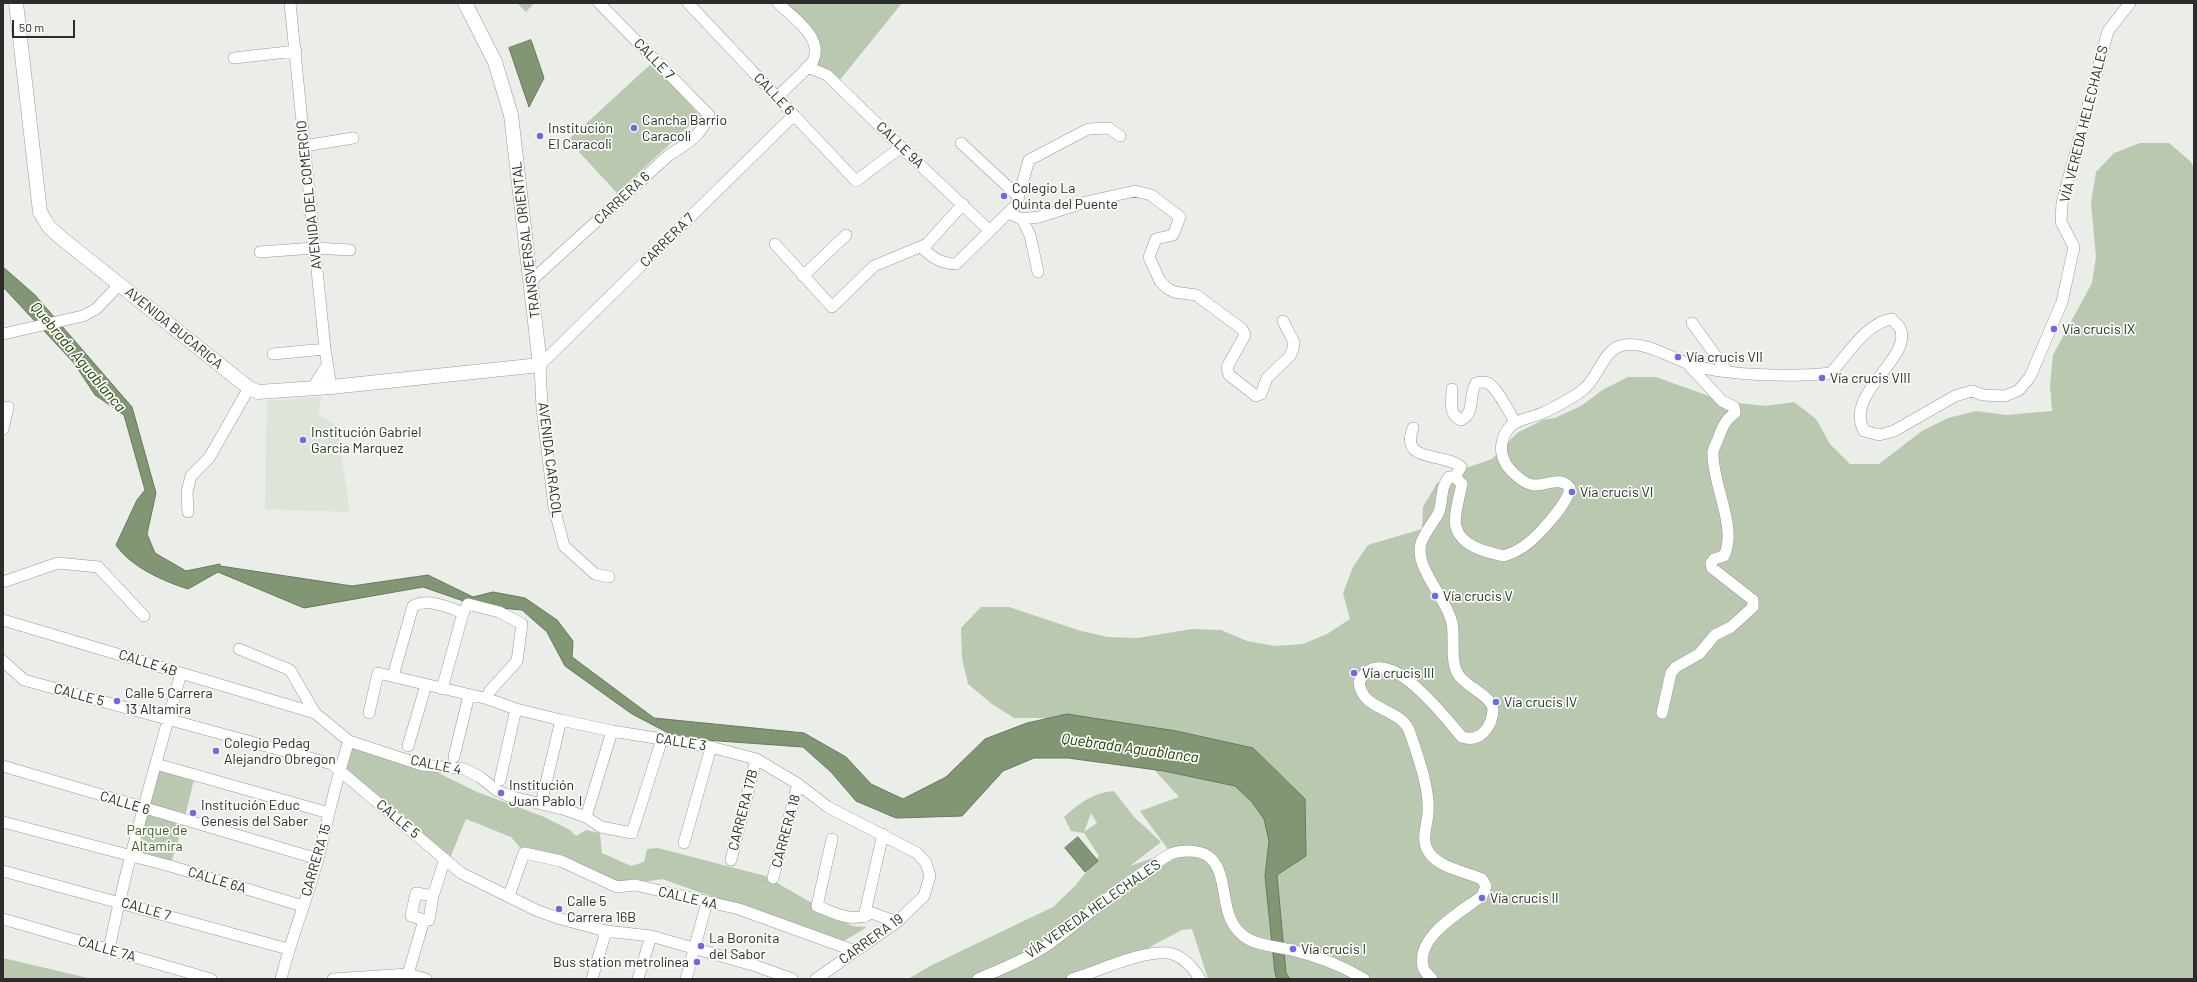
<!DOCTYPE html>
<meta charset="utf-8">
<style>
body{margin:0}
#map{position:relative;width:2197px;height:982px;overflow:hidden;background:#eaede8;font-family:Barlow,sans-serif}
canvas{display:block}
.frame{position:absolute;inset:0;border:4px solid #2c2d2b;pointer-events:none}
.scale{position:absolute;left:12px;top:20px;width:63px;height:18px;box-sizing:border-box;border:2px solid #2c2d2b;border-top:0;padding-left:5px;font-size:12px;line-height:14px;white-space:nowrap;color:#2c2d2b;-webkit-text-stroke:3px #f8fbf6;paint-order:stroke}
</style>
<div id="map">
<canvas width="2197" height="982"></canvas>
<div class="frame"></div>
<div class="scale">50 m</div>
</div>
<script>
const ctx = document.querySelector('canvas').getContext('2d');
ctx.lineJoin = 'round';
function fillPath(path, color) {
  ctx.fillStyle = color;
  ctx.fill(path, 'evenodd');
}
function trace(path, color, width, dash) {
  ctx.strokeStyle = color;
  ctx.lineWidth = width;
  ctx.lineCap = dash ? 'butt' : 'round';
  ctx.setLineDash(dash || []);
  ctx.stroke(path);
}
function write(font, color, halo, rows, align = 'center') {
  ctx.font = font + ' Barlow,sans-serif';
  ctx.lineWidth = 3.5;
  ctx.setLineDash([]);
  ctx.textBaseline = 'middle';
  ctx.strokeStyle = halo;
  ctx.fillStyle = color;
  for (const [text, x, y, turn = 0] of rows) {
    ctx.save();
    ctx.translate(x, y);
    ctx.rotate((+turn || 0) * Math.PI / 180);
    ctx.textAlign = isNaN(turn) ? turn : align;
    if (halo) ctx.strokeText(text, 0, 0);
    ctx.fillText(text, 0, 0);
    ctx.restore();
  }
}
fillPath(new Path2D(`
 M322,397L318,414L337,426L350,512L265,509L267,401Z`), '#dde4d8');
fillPath(new Path2D(`
 M517,3H534L526,12Z
 M778,3H902L839,81L813,61L815,45Z
 M652,63L700,116L617,193L568,140Z
 M2140,143H2169L2191,162L2194,168V979H1208L1192,929L1182,930L1157,943L1117,967L1087,979H908L932,965L1053,907L1075,886L1099,856L1084,833L1071,831L1064,817C1080,803 1092,793 1114,791L1134,817L1161,842L1130,866L1170,852L1140,811L1179,797L1139,753L1068,718H1014L992,704L968,684L962,658L961,628L981,607H1009L1081,631L1108,637L1138,638L1192,629L1221,630L1247,641L1275,646L1303,644L1327,634L1350,619L1343,593L1353,567L1368,545L1422,529L1423,507L1437,483L1452,480L1463,469L1492,459L1517,433L1543,420L1555,418L1581,406L1604,389L1628,377H1656L1709,396L1738,403L1766,406L1794,402L1816,419L1830,444L1850,464H1879L1922,431L1948,418L1976,411L2006,415L2052,411L2050,385L2053,355L2092,283L2096,257L2091,203L2096,172L2114,153ZM1091,813L1097,823L1084,832Z
 M349,741L422,765L477,792L542,816L570,830L576,836L586,830L600,833L602,853L631,866L644,862L647,849L658,848L765,876L852,926L867,927L844,941L827,937L662,879L626,885L523,851L511,837L466,819L450,858L342,769Z
 M156,764L195,775L184,821L170,866L131,855Z
 M3,958L92,979H3Z`), '#b9c8af');
const water = new Path2D(`
 M531,40L544,78L529,107L509,48Z
 M3,267L35,295L132,407L156,493L147,534L155,553L186,571L220,564V566L352,586L428,575L473,597L493,592L525,598L557,620L573,641L572,657L654,718L804,733L846,757L871,784L903,799L946,777L985,739L1027,723L1067,714L1176,731L1253,748L1305,799L1306,856L1277,875L1286,973L1290,979H1277L1275,973L1265,876L1269,841L1264,819L1252,802L1235,786L1164,771L1068,758H1034L1003,771L962,816L896,818L856,801L831,772L803,747L678,738L632,714L565,666L547,632L522,610L478,606L423,587L304,608L218,572L188,589C163,581 131,567 116,545L137,500L145,490L124,415L95,395L74,363L3,287Z
 M1078,837L1098,861L1085,872L1065,848Z`);
fillPath(water, '#819773');
trace(water, '#68775d', 1);
const minor = new Path2D(`
 M290,3L325,349L331,387
 M688,3L856,181L901,147
 M234,58L296,51
 M807,67L827,75L901,147L990,231
 M778,96C785,89 809,68 813,61C824,37 792,17 778,3
 M961,143L1019,197
 M304,146L353,138
 M1008,213L1022,219L1039,217L1086,202L1135,191L1151,195L1180,217L1173,235L1156,239L1149,257L1160,281L1167,288L1174,292L1196,295L1242,329L1245,335L1227,367L1229,375L1256,396L1261,394L1267,378L1290,356L1293,349L1294,342L1283,321
 M1022,219L1030,235L1038,272
 M775,244L832,307L874,266L927,244L963,204
 M921,247C932,257 941,264 956,264L1016,205L1029,160L1088,129L1109,128L1120,136
 M260,252L314,248L350,250
 M803,276L846,235
 M531,281L669,155C687,144 701,136 709,115L599,3
 M1692,323L1727,371
 M3,334L83,316L96,309L120,284
 M273,354L325,349
 M312,389L327,365
 M1452,389C1452,402 1448,414 1461,420C1476,413 1468,395 1476,383C1480,382 1484,381 1488,383C1498,389 1509,412 1515,422
 M1413,428C1399,464 1445,452 1461,467L1455,477
 M3,429L8,407
 M188,512L187,492L191,476L209,458L249,388
 M609,577L595,574L564,546L554,507L542,408L540,365L794,115
 M3,582L58,563L98,567L144,616
 M3,620L315,713
 M239,649L290,670L315,713L349,741L422,765L464,769L480,777L496,790L509,796L566,810L586,817L601,827L632,833L662,739
 M3,661L24,680L332,764L461,873L538,911L561,919L606,931L651,936L756,966L792,979
 M393,676L413,606C428,598 448,607 463,613
 M442,689L463,613L468,604L499,612L522,624L517,661L489,692L488,699
 M369,713L378,673L488,699L516,709L561,720L612,731L711,747L756,759L798,784L828,807L917,853L926,863L930,876L924,896L897,922L816,979
 M1662,713L1671,673L1676,667L1699,654L1715,635L1731,627L1753,607V600L1712,568L1711,563L1714,559L1724,556C1738,528 1712,484 1713,453C1713,448 1717,443 1718,439C1722,428 1725,420 1735,413L1734,407L1722,401L1687,363
 M408,746L426,685
 M454,757L469,695
 M156,764L329,813
 M3,766L318,859
 M500,780L516,709
 M541,804L561,720
 M586,817L612,731
 M3,822L170,866L303,906
 M832,839L817,906C838,914 850,923 872,913L897,922
 M684,843L711,747
 M731,860L756,759
 M3,871L288,949
 M773,878L798,784
 M509,896L524,853L561,861L617,887L635,885L739,909L855,951
 M864,917L883,834
 M3,919L211,979
 M424,920L411,916L416,893L433,896
 M109,949C128,856 156,765 181,673
 M408,974L424,920H429L433,896L445,859
 M281,979C291,938 307,900 318,859C328,819 336,779 349,741
 M333,979L408,974L426,979
 M592,979L606,931
 M638,979L651,936
 M686,979L707,902
 M978,979C1001,969 1025,960 1046,946C1081,921 1113,891 1150,868C1157,863 1165,856 1173,853C1184,850 1199,850 1208,856C1233,874 1214,922 1250,940C1262,946 1279,947 1291,950C1317,956 1341,965 1364,979
 M1072,979C1097,972 1148,947 1173,954C1184,958 1194,969 1200,979
 M1432,979C1429,975 1423,971 1423,966C1416,936 1461,912 1482,896L1486,886L1482,879C1466,872 1441,868 1430,854C1420,841 1427,827 1428,813C1430,788 1417,754 1409,730C1398,707 1362,711 1359,682C1384,635 1445,718 1462,737C1479,743 1492,728 1493,710C1493,696 1465,687 1458,674C1450,661 1455,639 1452,623C1447,598 1414,568 1421,543C1425,532 1432,524 1438,514C1444,501 1439,489 1449,477H1455L1462,484C1460,494 1453,518 1456,527C1462,547 1486,552 1504,556C1509,554 1516,552 1521,548C1535,540 1568,504 1570,488C1560,475 1547,486 1534,485C1524,484 1513,473 1507,466C1503,459 1500,451 1502,443C1507,418 1525,421 1545,412C1555,407 1578,395 1586,387C1599,375 1604,348 1624,345C1648,341 1673,360 1696,366C1732,376 1794,377 1831,373C1847,355 1867,322 1892,319C1894,322 1898,325 1900,328C1914,358 1843,393 1864,431L1879,435L1894,431L1955,396L1972,391L1983,395L2005,396L2019,390L2030,377L2062,302L2074,247L2061,222L2062,203L2108,31L2130,3`);
const major = new Path2D(`
 M16,3L40,212L49,227L60,237L249,388L258,392L331,387L540,365L511,115L495,62L465,3`);
trace(minor, '#979a96', 12);
trace(major, '#979a96', 15);
trace(minor, '#fff', 11);
trace(major, '#fff', 14);
for (const [x, y, r, color] of [
 [634,128,4,"#7268e3"],
 [540,136,4,"#7268e3"],
 [1004,196,4,"#7268e3"],
 [2054,329,4,"#7268e3"],
 [1678,357,4,"#7268e3"],
 [1822,378,4,"#7268e3"],
 [303,440,4,"#7268e3"],
 [1572,492,4,"#7268e3"],
 [1435,596,4,"#7268e3"],
 [1354,673,4,"#7268e3"],
 [117,701,4,"#7268e3"],
 [1496,702,4,"#7268e3"],
 [216,751,4,"#7268e3"],
 [501,793,4,"#7268e3"],
 [193,813,4,"#7268e3"],
 [1482,898,4,"#7268e3"],
 [559,909,4,"#7268e3"],
 [701,946,4,"#7268e3"],
 [1293,949,4,"#7268e3"],
 [697,962,4,"#7268e3"]
]) {
  const dot = new Path2D();
  dot.arc(x, y, r, 0, 2 * Math.PI);
  ctx.fillStyle = color;
  ctx.fill(dot);
  trace(dot, '#f8fbf6', 1.5);
}
write('14px', '#2c2d2b', '#f8fbf6', [
 ["CALLE 7",654,59,46],
 ["CALLE 6",774,94,47],
 ["VÍA VEREDA HELECHALES",2084,124,-76],
 ["CALLE 9A",900,145,44],
 ["AVENIDA DEL COMERCIO",309,195,-96],
 ["CARRERA 6",622,198,-43],
 ["TRANSVERSAL ORIENTAL",526,240,-97],
 ["CARRERA 7",667,240,-45],
 ["AVENIDA BUCARICA",174,328,39],
 ["AVENIDA CARACOL",550,460,83],
 ["CALLE 4B",148,663,17],
 ["CALLE 5",79,695,15],
 ["CALLE 3",681,742,9],
 ["CALLE 4",436,765,12],
 ["CALLE 6",125,803,17],
 ["CARRERA 17B",743,810,-76],
 ["CALLE 5",398,819,40],
 ["CARRERA 18",786,831,-75],
 ["CARRERA 15",316,860,-74],
 ["CALLE 6A",217,880,17],
 ["CALLE 4A",688,898,13],
 ["CALLE 7",146,909,16],
 ["VÍA VEREDA HELECHALES",1093,909,-35],
 ["CARRERA 19",871,939,-36],
 ["CALLE 7A",107,949,16]
]);
write('14px', '#2c2d2b', '#f8fbf6', [
 ["Cancha Barrio",642,120],
 ["Caracoli",642,136],
 ["Institución",548,128],
 ["El Caracoli",548,144],
 ["Colegio La",1012,188],
 ["Quinta del Puente",1012,204],
 ["Vía crucis IX",2062,329],
 ["Vía crucis VII",1686,357],
 ["Vía crucis VIII",1830,378],
 ["Institución Gabriel",311,432],
 ["Garcia Marquez",311,448],
 ["Vía crucis VI",1580,492],
 ["Vía crucis V",1443,596],
 ["Vía crucis III",1362,673],
 ["Calle 5 Carrera",125,693],
 ["13 Altamira",125,709],
 ["Vía crucis IV",1504,702],
 ["Colegio Pedag",224,743],
 ["Alejandro Obregon",224,759],
 ["Institución",509,785],
 ["Juan Pablo I",509,801],
 ["Institución Educ",201,805],
 ["Genesis del Saber",201,821],
 ["Vía crucis II",1490,898],
 ["Calle 5",567,901],
 ["Carrera 16B",567,917],
 ["La Boronita",709,938],
 ["del Sabor",709,954],
 ["Vía crucis I",1301,949],
 ["Bus station metrolínea",689,962,"right"]
], 'left');
write('14px', '#3f5c27', '#f8fbf6', [
 ["Parque de",157,830],
 ["Altamira",157,846]
]);
write('italic 15px', '#223d05', '#f8fbf6', [
 ["Quebrada Aguablanca",78,357,50],
 ["Quebrada Aguablanca",1130,748,8]
]);
</script>
